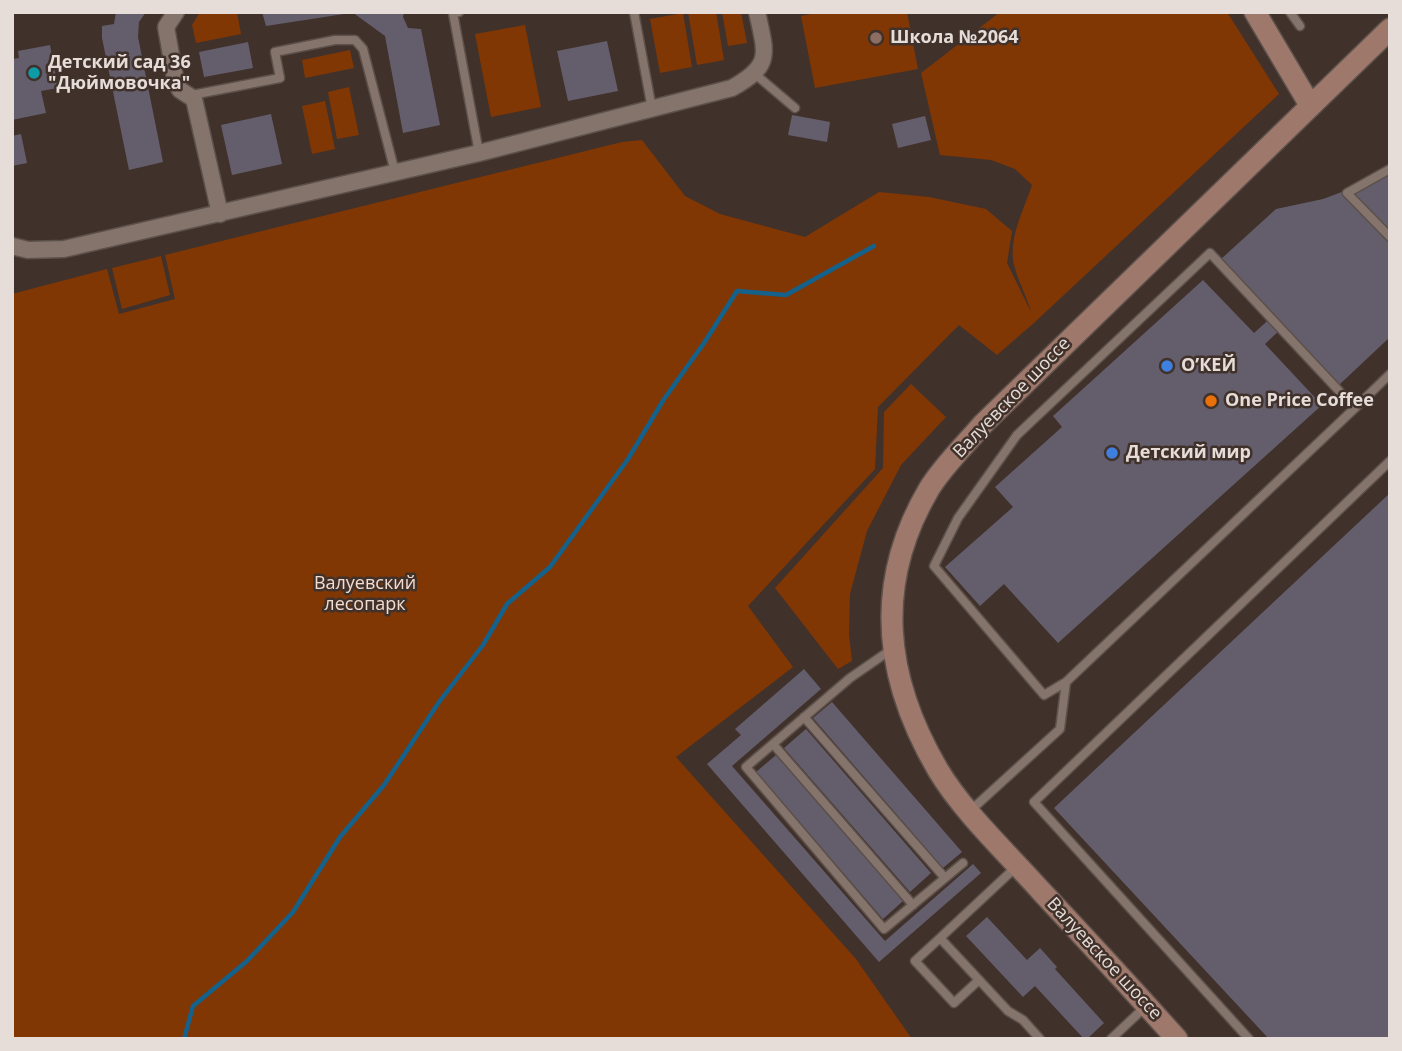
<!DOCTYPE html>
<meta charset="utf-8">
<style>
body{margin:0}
#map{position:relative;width:1402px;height:1051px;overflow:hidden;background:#40312b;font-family:"Open Sans",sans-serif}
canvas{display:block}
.frame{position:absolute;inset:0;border:14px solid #e6ddd8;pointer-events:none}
</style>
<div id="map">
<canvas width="1402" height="1051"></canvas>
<div class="frame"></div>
</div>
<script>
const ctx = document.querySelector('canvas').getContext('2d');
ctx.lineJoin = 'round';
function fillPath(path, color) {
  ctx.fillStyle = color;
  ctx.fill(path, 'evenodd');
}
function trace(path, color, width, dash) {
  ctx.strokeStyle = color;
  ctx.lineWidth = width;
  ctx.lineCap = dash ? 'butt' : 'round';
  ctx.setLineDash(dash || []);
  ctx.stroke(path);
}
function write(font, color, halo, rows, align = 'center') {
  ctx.font = font + ' "Open Sans",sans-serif';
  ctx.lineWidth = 5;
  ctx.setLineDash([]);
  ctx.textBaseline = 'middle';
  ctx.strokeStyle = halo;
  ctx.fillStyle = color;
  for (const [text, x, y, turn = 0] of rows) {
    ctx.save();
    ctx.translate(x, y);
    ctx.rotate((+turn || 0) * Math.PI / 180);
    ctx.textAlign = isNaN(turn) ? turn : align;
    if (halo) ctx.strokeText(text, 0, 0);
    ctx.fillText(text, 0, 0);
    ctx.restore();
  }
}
fillPath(new Path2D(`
 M200,12H237L241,34L196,43L192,25Z
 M688,12H716L724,60L697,65Z
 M722,12H741L747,43L728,46Z
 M822,12H907L918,69L815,88L801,16Z
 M1000,12H1227L1279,94L1035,322L997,355L959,325L878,407L875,469L748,606L793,667L676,757L856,959L912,1039H12V294L107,269L119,314L175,299L165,255L622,142L642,140L685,196L720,214L805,237L879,192L929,197L986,209L1012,231L1007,263L1031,312C1027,297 1018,281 1014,265C1008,238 1024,210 1032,185L1015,169L991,160L940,155L921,73Z
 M683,13L692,67L660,73L650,19Z
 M525,25L541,107L491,117L475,34Z
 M350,50L354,68L305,78L302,60Z
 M349,87L359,135L337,139L328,92Z
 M325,101L335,149L312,154L302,106Z
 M161,256L170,295L122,309L112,268Z
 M911,384L946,417L901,465L867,531L850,594L849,634L852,661L838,669L775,588L883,468L884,412Z`), '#813704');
trace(new Path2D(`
 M184,1039L193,1006L247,961L293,912L340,837L384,785L439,702L483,645L507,604L550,567L628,459L664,399L704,343L737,291L786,295L874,246`), '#14618c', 4.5);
fillPath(new Path2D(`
 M116,12H146L139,22L138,37L163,162L129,170L102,38V26L114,24Z
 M262,12H344V14L266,26Z
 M352,12H404L403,17L408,28L421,29L440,125L403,133L385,36Z
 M607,41L618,91L568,101L557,51Z
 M248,42L253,68L204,77L199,52Z
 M50,45L58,88L41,91L46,113L12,120V59L19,58L18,51Z
 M271,114L282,164L232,175L221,125Z
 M792,115L830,122L827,142L788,135Z
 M925,116L931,140L898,148L892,124Z
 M21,134L27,163L12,166V136Z
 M1390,174V337L1339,385L1284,326L1265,344L1322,405L1058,643L1004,584L980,606L945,567L1013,507L995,487L1062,427L1053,416L1203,280L1254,333L1274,315L1221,259L1276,209L1323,199Z
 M1390,493V1039H1269L1054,808Z
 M804,669L821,689L732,766L885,941L973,864L981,873L879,962L707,764L741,735L735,729Z
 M832,702L962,852L943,868L813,718Z
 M806,729L931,873L910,892L784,748Z
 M776,755L903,901L883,919L756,772Z
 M987,917L1027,960L1040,948L1057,967L1055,969L1104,1023L1087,1039H1084L1035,986L1023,997L966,936Z`), '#645e6c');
const lane = new Path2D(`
 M459,12L453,13L479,153
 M634,12L652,109
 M1290,12L1300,26
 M755,74L795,108
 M192,95L280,78L275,52L335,40H355L363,49L395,172
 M1390,169L1347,193L1390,237
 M1355,408L1210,253L1017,435L958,518L934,566L1044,695L1066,682L1355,408L1390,374
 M892,649L850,678L746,767L884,929L963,863
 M804,717L945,878
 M773,744L913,905
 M970,811L1060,729L1066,682
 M1016,867L940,938L1008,1011L1023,1020L1040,1039
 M940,938L915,961L954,1003L979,980
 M1111,1039L1145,1007
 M1249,1039L1034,802L1390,461`);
const street = new Path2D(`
 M176,12L166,27L176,83L180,90L194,99L220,214
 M12,246L28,250L64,249L479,153L732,88C773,65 766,54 757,12`);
const secondary = new Path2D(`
 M1255,12L1310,105
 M1177,1039C1132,989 1087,940 1041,891C1008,854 963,812 938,770C884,678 873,584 929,489C943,466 965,445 983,424L1390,29`);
trace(lane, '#5c504a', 11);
trace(street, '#5c504a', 19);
trace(secondary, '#5c504a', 24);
trace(lane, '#84746c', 8);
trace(street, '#84746c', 16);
trace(secondary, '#9e786b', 21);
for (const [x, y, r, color] of [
 [876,38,7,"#8d6e63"],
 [34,73,7,"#0f9aa8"],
 [1167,366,7,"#3f7fe0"],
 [1211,401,7,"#e8710a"],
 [1112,453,7,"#3f7fe0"]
]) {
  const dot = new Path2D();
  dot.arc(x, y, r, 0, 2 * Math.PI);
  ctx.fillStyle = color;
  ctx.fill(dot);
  trace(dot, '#40312b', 2.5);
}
write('bold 18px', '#e6ddd8', '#40312b', [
 ["Школа №2064",890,38],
 ["Детский сад 36",48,63],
 ["\"Дюймовочка\"",48,84],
 ["О’КЕЙ",1181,366],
 ["One Price Coffee",1225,401],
 ["Детский мир",1126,453]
], 'left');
write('18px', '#e6ddd8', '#40312b', [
 ["Валуевское шоссе",1012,398,-46],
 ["Валуевское шоссе",1104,959,47]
]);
write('18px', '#f3dcd0', '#40312b', [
 ["Валуевский",365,584],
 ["лесопарк",365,605]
]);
</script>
